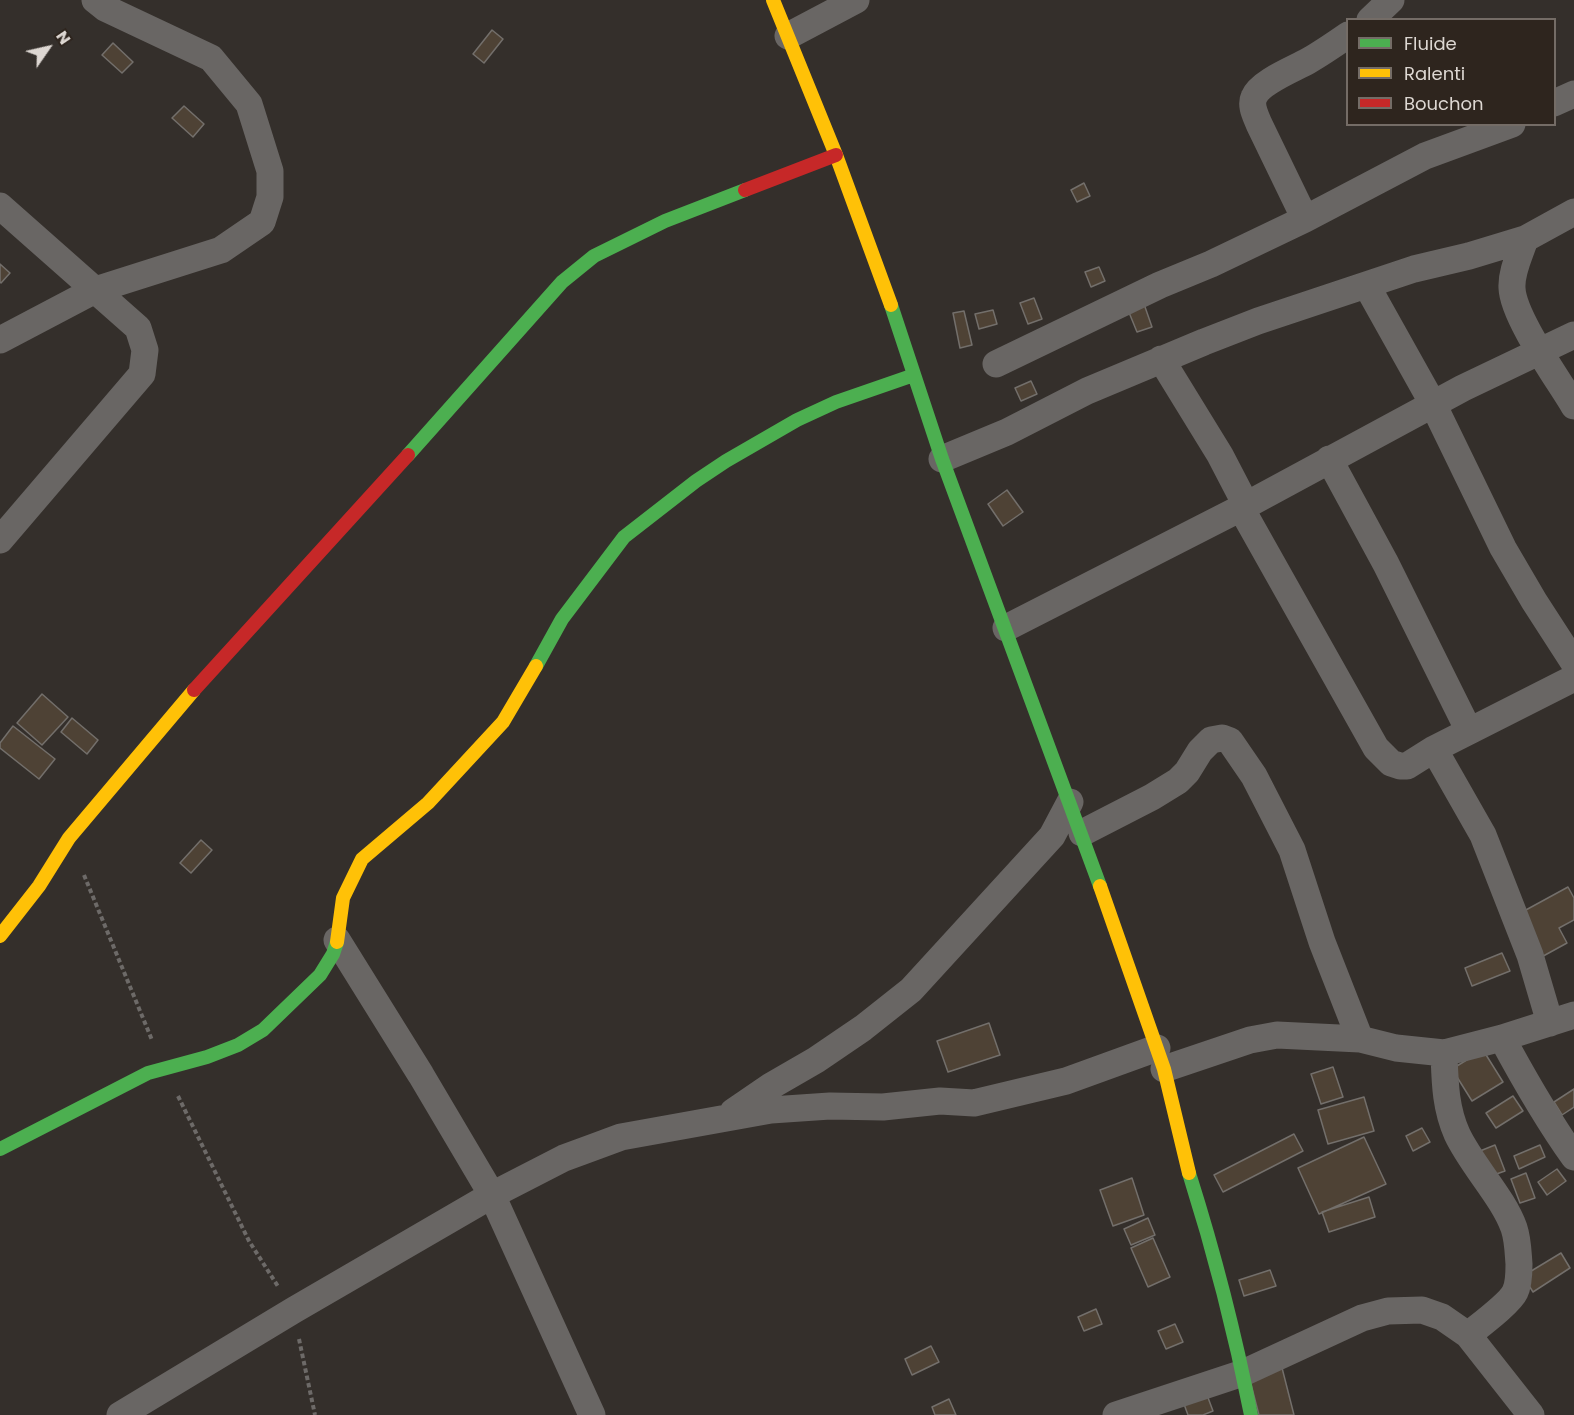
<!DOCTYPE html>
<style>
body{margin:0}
#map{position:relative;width:1574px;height:1415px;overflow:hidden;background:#342f2b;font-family:Poppins,sans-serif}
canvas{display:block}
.legend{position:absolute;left:1346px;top:18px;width:210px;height:108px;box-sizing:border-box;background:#2e251e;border:2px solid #746c66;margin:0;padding:8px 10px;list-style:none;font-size:18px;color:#ddd7d2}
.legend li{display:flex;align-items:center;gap:12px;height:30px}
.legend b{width:30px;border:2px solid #746c66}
.north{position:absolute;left:18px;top:18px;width:60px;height:60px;-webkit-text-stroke:4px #2e251e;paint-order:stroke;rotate:56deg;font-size:16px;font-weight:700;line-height:24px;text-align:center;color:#ddd7d2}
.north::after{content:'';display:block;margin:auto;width:21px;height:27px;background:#ddd7d2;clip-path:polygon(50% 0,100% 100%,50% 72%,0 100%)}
</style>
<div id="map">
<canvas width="1574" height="1415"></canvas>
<ul class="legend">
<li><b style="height:8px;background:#4caf50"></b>Fluide</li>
<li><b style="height:8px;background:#ffc107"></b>Ralenti</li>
<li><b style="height:8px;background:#c62828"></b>Bouchon</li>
</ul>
<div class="north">N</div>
</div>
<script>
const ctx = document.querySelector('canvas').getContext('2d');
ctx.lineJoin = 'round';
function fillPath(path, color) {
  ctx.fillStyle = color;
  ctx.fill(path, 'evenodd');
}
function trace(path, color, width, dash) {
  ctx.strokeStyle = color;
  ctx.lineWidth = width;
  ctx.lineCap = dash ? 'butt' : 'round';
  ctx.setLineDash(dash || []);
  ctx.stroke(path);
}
const building = new Path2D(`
 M492,30L503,39L484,63L473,54Z
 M113,43L133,62L122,73L102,55Z
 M184,106L204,124L193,137L172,118Z
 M1084,183L1090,196L1077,202L1071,190Z
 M0,264L10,273L1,283L0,282Z
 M1099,267L1105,281L1091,287L1085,272Z
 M1034,298L1042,319L1028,324L1020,303Z
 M1144,304L1152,327L1137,332L1128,310Z
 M993,310L997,324L979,329L975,314Z
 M964,311L972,345L960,348L953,313Z
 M1031,381L1037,394L1021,401L1015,388Z
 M1007,490L1023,512L1003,526L988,504Z
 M42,694L68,717L42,745L17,723Z
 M72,718L98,740L87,754L61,732Z
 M13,726L55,759L39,779L0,748V743Z
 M201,840L212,850L191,873L180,863Z
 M1568,887L1574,898V920L1559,928L1567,943L1536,960L1513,917Z
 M1502,953L1510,971L1472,986L1465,968Z
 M989,1023L1000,1055L948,1072L937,1041Z
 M1483,1050L1503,1082L1472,1101L1452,1069Z
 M1333,1067L1343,1097L1321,1104L1311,1074Z
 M1574,1089V1107L1562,1115L1554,1102Z
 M1513,1096L1523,1111L1496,1128L1486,1113Z
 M1364,1097L1374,1131L1328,1144L1318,1110Z
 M1422,1128L1430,1142L1413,1151L1406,1136Z
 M1294,1134L1303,1151L1223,1192L1214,1175Z
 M1364,1137L1386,1184L1319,1214L1298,1168Z
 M1495,1145L1505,1171L1485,1178L1475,1153Z
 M1540,1145L1545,1157L1519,1169L1514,1156Z
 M1557,1169L1566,1181L1547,1195L1538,1182Z
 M1526,1173L1535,1198L1520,1203L1511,1179Z
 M1132,1178L1144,1215L1113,1226L1100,1190Z
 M1369,1197L1375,1217L1329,1232L1322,1212Z
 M1148,1218L1155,1235L1131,1245L1124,1229Z
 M1153,1238L1170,1277L1148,1287L1131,1248Z
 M1561,1253L1570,1268L1533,1292L1523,1276Z
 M1270,1270L1276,1286L1244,1296L1239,1280Z
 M1096,1309L1102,1324L1084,1331L1078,1317Z
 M1175,1324L1183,1342L1166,1349L1158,1331Z
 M931,1346L939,1362L912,1375L905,1359Z
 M1280,1360L1294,1415H1259L1247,1369Z
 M1204,1387L1213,1411L1203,1415H1188L1181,1396Z
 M949,1399L956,1415H935L932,1407Z`);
fillPath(building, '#4e4235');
trace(building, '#736f6b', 1.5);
trace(new Path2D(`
 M84,875L152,1040
 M178,1096L249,1241L279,1288
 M299,1339L315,1415`), '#6d6a68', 4, [4.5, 3]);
trace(new Path2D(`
 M1370,20L1391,0
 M788,36L856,0
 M1554,103L1574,94
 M0,206L138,328L145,350L142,374L0,540
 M1305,219L1259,124C1256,116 1250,106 1254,97C1260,82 1294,69 1308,61C1322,53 1335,44 1348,35
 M1525,239C1520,255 1511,271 1512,288C1513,317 1558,379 1574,406
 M1367,286L1433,404L1503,548L1534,601L1574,663
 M0,340L95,290L221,250L262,222L270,197V171L249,104L211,58L105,8L95,0
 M1161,359L1220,455L1246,505
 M996,364L1160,285L1211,264L1305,219L1425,156L1512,124
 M942,459L1007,432L1087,391L1204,342L1258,321L1414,269L1469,256L1525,239L1574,212
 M1329,459L1386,564L1469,731
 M1241,508L1376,748L1391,763L1400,766H1407L1434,749L1574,678
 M1006,628L1241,508L1463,388L1574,335
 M1434,749L1483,835L1530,955L1550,1023
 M1082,833L1152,797L1178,781L1187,772L1200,751L1211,740L1222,738L1230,741L1254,776L1292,850L1322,942L1360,1039
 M337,940L421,1075L492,1195L592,1415
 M1502,1038C1524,1079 1547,1119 1574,1157
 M1444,1053C1445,1081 1445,1107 1457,1134C1472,1166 1503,1197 1514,1228C1518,1240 1518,1252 1519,1264C1519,1272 1519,1284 1515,1292C1510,1303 1479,1326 1468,1335
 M1164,1069L1250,1040L1277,1035L1360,1039L1396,1048L1444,1053L1502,1038L1574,1015
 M733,1112L771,1086L816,1060L863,1028L911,990L1052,836L1070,802
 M120,1415L294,1310L492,1195L564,1158L594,1147L621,1137L771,1110L830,1106L883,1107L940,1101L974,1103L1066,1081L1157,1048
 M1116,1415L1243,1373L1362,1318L1388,1311L1422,1310L1442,1317L1468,1335L1531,1415`), '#696664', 27);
trace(new Path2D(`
 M891,305L942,459L1100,886
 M408,455L562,282L594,256L665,221L745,190
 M536,666L562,619L624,537L696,481L726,461L797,420L836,402L914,375
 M0,1149L148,1073L207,1057L238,1045L263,1030L320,975L333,954L337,942
 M1189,1173C1214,1252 1235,1333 1251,1415`), '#4caf50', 14);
trace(new Path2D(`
 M773,0L836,155L891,305
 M1100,886L1164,1069L1189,1173
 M0,936L39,886L69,838L194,690
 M337,942L343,898L362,859L428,803L503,722L536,666`), '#ffc107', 14);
trace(new Path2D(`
 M745,190L836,155
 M194,690L408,455`), '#c62828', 14);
</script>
